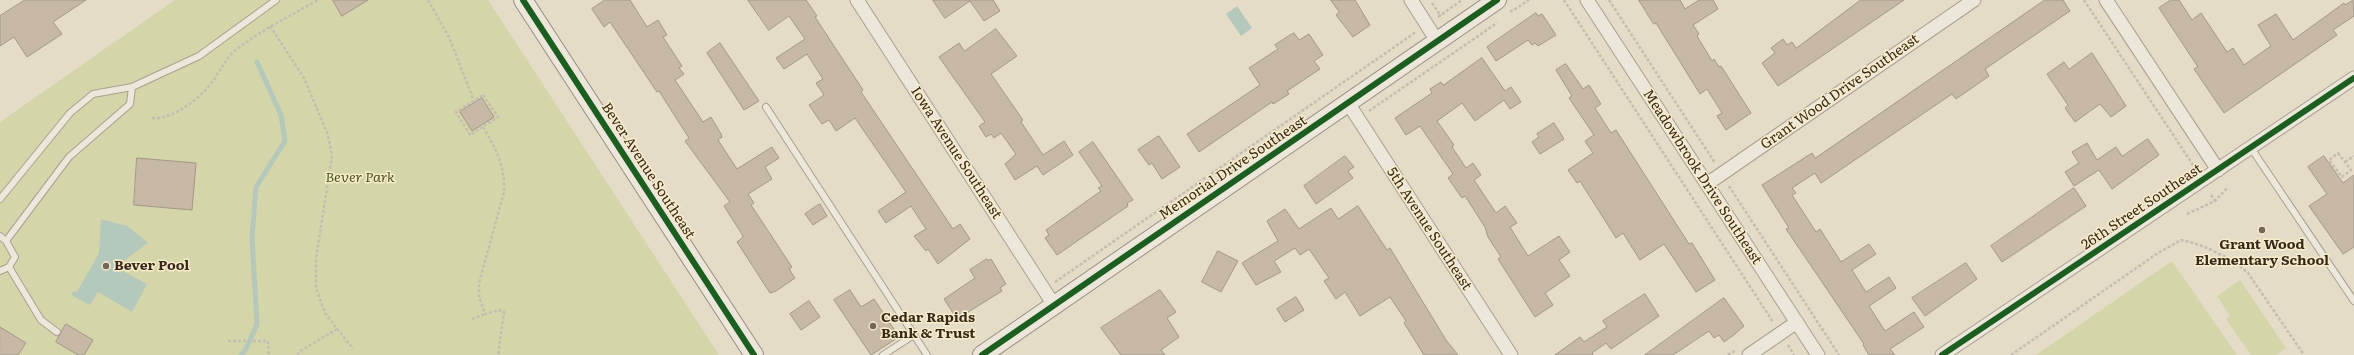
<!DOCTYPE html>
<style>
body{margin:0}
canvas{display:block;background:#e4dcc7}
</style>
<canvas width="2354" height="355"></canvas>
<script>
const ctx = document.querySelector('canvas').getContext('2d');
ctx.lineJoin = 'round';
function fillPath(path, color) {
  ctx.fillStyle = color;
  ctx.fill(path, 'evenodd');
}
function trace(path, color, width, dash) {
  ctx.strokeStyle = color;
  ctx.lineWidth = width;
  ctx.lineCap = dash ? 'butt' : 'round';
  ctx.setLineDash(dash || []);
  ctx.stroke(path);
}
function write(font, color, halo, rows, align = 'center') {
  ctx.font = font + ' Literata,serif';
  ctx.lineWidth = 3;
  ctx.setLineDash([]);
  ctx.textBaseline = 'middle';
  ctx.strokeStyle = halo;
  ctx.fillStyle = color;
  for (const [text, x, y, turn = 0] of rows) {
    ctx.save();
    ctx.translate(x, y);
    ctx.rotate((+turn || 0) * Math.PI / 180);
    ctx.textAlign = isNaN(turn) ? turn : align;
    if (halo) ctx.strokeText(text, 0, 0);
    ctx.fillText(text, 0, 0);
    ctx.restore();
  }
}
fillPath(new Path2D(`
 M175,0H488L719,355H0V122Z
 M2172,261L2237,355H2036Z
 M2240,280L2286,348L2276,355H2251L2226,319L2230,316L2217,296Z`), '#d4d5a8');
fillPath(new Path2D(`
 M1237,6L1252,28L1241,36L1226,14Z
 M101,219L127,226L148,243L121,263L119,269L147,284L132,312L98,292L90,305L71,295L74,291L77,292L99,253Z`), '#b4c9bc');
trace(new Path2D(`
 M241,355L246,349L257,324L252,237L256,187L285,141L281,115L257,62`), '#b4c9bc', 5);
const building = new Path2D(`
 M25,0H86L53,22L62,34L27,57L14,37L0,46V16Z
 M333,0H368L342,16Z
 M605,0H630L647,27L658,20L667,35L663,37L682,66L679,68L684,74L675,80L703,122L711,117L721,134L722,137L718,140L737,169L772,147L779,158L765,167L772,179L748,194L754,203L751,205L792,267L789,269L795,278L776,291L770,293L737,242L742,238L743,236L724,206L730,202L685,141L689,138L659,91L657,92L610,22L604,27L592,9Z
 M748,0H806L817,16L815,17L863,90L861,92L953,229L960,224L970,239L938,264L928,249L926,251L914,236L926,229L911,206L886,223L878,211L906,192L855,118L836,131L829,120L822,124L809,105L824,95L816,83L823,79L807,54L784,69L776,58L805,39L789,16L769,30Z
 M933,0H993L1000,11L984,21L970,1L945,18Z
 M1331,0H1355L1370,25L1353,37L1336,15L1339,12Z
 M1639,0H1680L1685,9L1699,0H1713L1718,9L1693,25L1699,34L1697,36L1712,61L1714,59L1719,67L1721,66L1751,113L1726,130L1717,116L1722,113L1707,89L1700,94L1656,23L1654,24Z
 M1861,0H1904L1778,86L1762,63L1775,53L1771,48L1783,39L1787,45L1792,42L1796,48Z
 M2045,0H2063L2070,11L1985,69L1989,76L1956,99L1952,94L1821,183L1815,173L1792,188L1796,193L1792,195L1816,232L1820,229L1841,262L1869,244L1876,254L1852,270L1866,292L1889,277L1896,288L1869,306L1885,331L1914,312L1924,327L1890,349L1895,355H1869L1863,345L1864,344L1786,229L1789,228L1762,185L1812,153L1815,158Z
 M2171,0H2179L2192,20L2201,13L2227,52L2233,48L2244,65L2271,46L2258,25L2276,14L2293,40L2344,3L2345,5L2353,0L2354,16L2333,30L2337,35L2224,113L2194,69L2198,67L2159,8Z
 M1536,13L1538,16L1542,14L1556,35L1538,46L1535,43L1532,45L1528,40L1496,61L1487,47Z
 M996,29L1017,56L991,74L1023,120L1021,122L1043,155L1064,141L1073,155L1043,175L1037,166L1015,180L1005,164L1016,154L1001,133L994,138L991,134L986,137L979,126L985,122L939,57L959,43L964,51Z
 M1294,33L1299,40L1309,34L1323,55L1314,61L1320,69L1287,91L1289,94L1273,104L1272,102L1199,152L1187,134L1260,85L1249,68L1278,49L1275,45Z
 M720,43L759,101L744,110L707,53Z
 M2092,53L2126,106L2111,117L2100,104L2075,122L2065,108L2068,105L2047,74L2064,62L2069,69Z
 M1482,58L1505,91L1511,87L1521,102L1510,109L1504,100L1475,121L1462,103L1437,121L1454,145L1452,147L1466,168L1473,163L1481,175L1474,180L1496,213L1505,206L1517,223L1510,227L1528,256L1559,236L1570,252L1559,260L1570,276L1545,293L1553,305L1535,317L1498,259L1501,257L1488,237L1485,227L1465,196L1462,198L1448,178L1453,174L1420,126L1406,135L1395,118L1432,93L1430,89L1441,82L1443,85Z
 M1566,64L1583,89L1589,85L1601,104L1595,108L1611,133L1616,130L1689,244L1692,243L1715,280L1696,292L1664,244L1640,260L1623,233L1616,238L1580,181L1577,183L1568,170L1593,153L1585,141L1594,135L1569,98L1572,96L1556,70Z
 M482,98L494,117L472,131L460,112Z
 M1554,123L1564,139L1540,154L1532,142L1539,137L1537,134Z
 M1159,136L1180,167L1162,179L1152,163L1149,165L1138,150Z
 M2148,139L2159,155L2112,189L2099,170L2074,186L2065,172L2079,163L2072,152L2087,143L2097,160L2116,147L2122,156Z
 M1093,142L1133,200L1127,203L1128,206L1057,255L1045,238L1049,235L1046,230L1101,191L1098,188L1102,186L1079,152Z
 M1345,156L1354,167L1348,171L1353,178L1316,204L1304,186Z
 M2324,156L2343,183L2354,175V247L2343,254L2309,206L2327,194L2308,167Z
 M137,158L196,163L192,210L134,205Z
 M2074,188L2086,206L2002,262L1991,246Z
 M820,204L827,216L813,225L805,214Z
 M1358,206L1387,250L1390,248L1446,340L1458,355H1424L1404,323L1406,321L1390,297L1360,316L1345,292L1336,299L1324,281L1329,278L1309,249L1300,255L1295,248L1274,261L1281,272L1256,285L1242,263L1278,241L1267,221L1285,209L1299,229L1331,208L1338,219Z
 M1218,251L1238,261L1221,292L1202,282Z
 M987,259L988,261L991,259L1006,284L1000,288L1002,291L957,319L944,299L975,278L970,270Z
 M1966,263L1977,279L1925,316L1912,298Z
 M850,290L861,307L874,299L899,337L871,355L834,300Z
 M1160,290L1176,312L1167,318L1179,337L1161,350L1165,355H1121L1101,328Z
 M1645,294L1659,316L1611,349L1606,343L1592,353L1593,355H1555L1580,337L1584,342L1607,327L1603,321Z
 M1296,297L1304,310L1285,322L1277,309Z
 M1724,298L1744,326L1735,334L1724,342L1719,335L1714,338L1709,331L1673,355H1645Z
 M809,301L820,317L801,330L790,314Z
 M66,324L93,340L84,355H78L56,342Z
 M0,327L26,343L18,355H0Z`);
fillPath(building, '#c8b9a7');
trace(building, '#a49787', 1);
const lane = new Path2D(`
 M766,107L927,355
 M2251,148L2354,301
 M0,199L70,113L93,94L132,87L199,56L276,0
 M0,236L6,241L69,157L130,104L132,87
 M9,267L41,320L57,332
 M0,271L9,267L15,257L6,241
 M883,355L914,335`);
const street = new Path2D(`
 M857,0L1054,305
 M1411,0L1437,41
 M1587,0L1818,355
 M2106,0L2218,170
 M1348,103L1511,355
 M1707,184L1974,0
 M1749,355L1797,322
 M1942,355L2354,78`);
const secondary = new Path2D(`
 M523,0L754,355
 M982,355L1497,0`);
trace(lane, '#a8a091', 8);
trace(street, '#a8a091', 15);
trace(secondary, '#989081', 20);
trace(new Path2D(`
 M428,0L449,37L474,101
 M1564,0L1773,322
 M1609,0L1715,163
 M2084,0L2193,165
 M1432,3L1441,16
 M1510,12L1529,0
 M1438,17L1462,0
 M270,26L304,78L328,135L332,156L316,259V288L325,313L353,349
 M483,95L498,117L470,135L456,112Z
 M1369,111L1497,23
 M152,118C173,120 202,97 213,81C221,69 226,58 237,49C263,29 290,16 318,0
 M483,127C496,149 505,165 504,192L479,283V296L485,314L499,310L504,312L498,355
 M2338,153L2351,170L2342,177L2329,160Z
 M2345,162L2354,156
 M1729,186L1839,355
 M2211,195L2215,201
 M2187,214L2215,201L2227,188
 M1055,282L1416,32
 M472,319L485,314
 M228,341H268L269,355
 M1788,345L1794,355
 M297,355L302,350L337,329
 M1728,355L1736,350
 M2011,355L2158,253L2181,240C2203,244 2231,258 2248,273L2304,355`), '#c4bdb1', 2.5, [3, 2]);
trace(lane, '#ece7da', 6);
trace(street, '#ece7da', 13);
trace(secondary, '#ece7da', 18);
trace(new Path2D(`
 M523,0L754,355
 M982,355L1497,0
 M1942,355L2354,78`), '#1b5e20', 6);
for (const [x, y, r, color] of [
 [2262,230,4,"#746757"],
 [106,266,4,"#746757"],
 [873,326,4,"#746757"]
]) {
  const dot = new Path2D();
  dot.arc(x, y, r, 0, 2 * Math.PI);
  ctx.fillStyle = color;
  ctx.fill(dot);
  trace(dot, '#f8ecca', 1.5);
}
write('14px', '#37281a', '#f8ecca', [
 ["Grant Wood Drive Southeast",1840,92,-35],
 ["Iowa Avenue Southeast",956,153,57],
 ["Memorial Drive Southeast",1233,168,-34],
 ["Bever Avenue Southeast",648,171,57],
 ["Meadowbrook Drive Southeast",1702,177,57],
 ["26th Street Southeast",2142,207,-34],
 ["5th Avenue Southeast",1429,229,57]
]);
write('italic 14px', '#46551e', '#f8ecca', [
 ["Bever Park",360,178]
]);
write('bold 14px', '#37281a', '#f8ecca', [
 ["Grant Wood",2262,245,"center"],
 ["Elementary School",2262,261,"center"],
 ["Bever Pool",114,266],
 ["Cedar Rapids",881,318],
 ["Bank & Trust",881,334]
], 'left');
</script>
